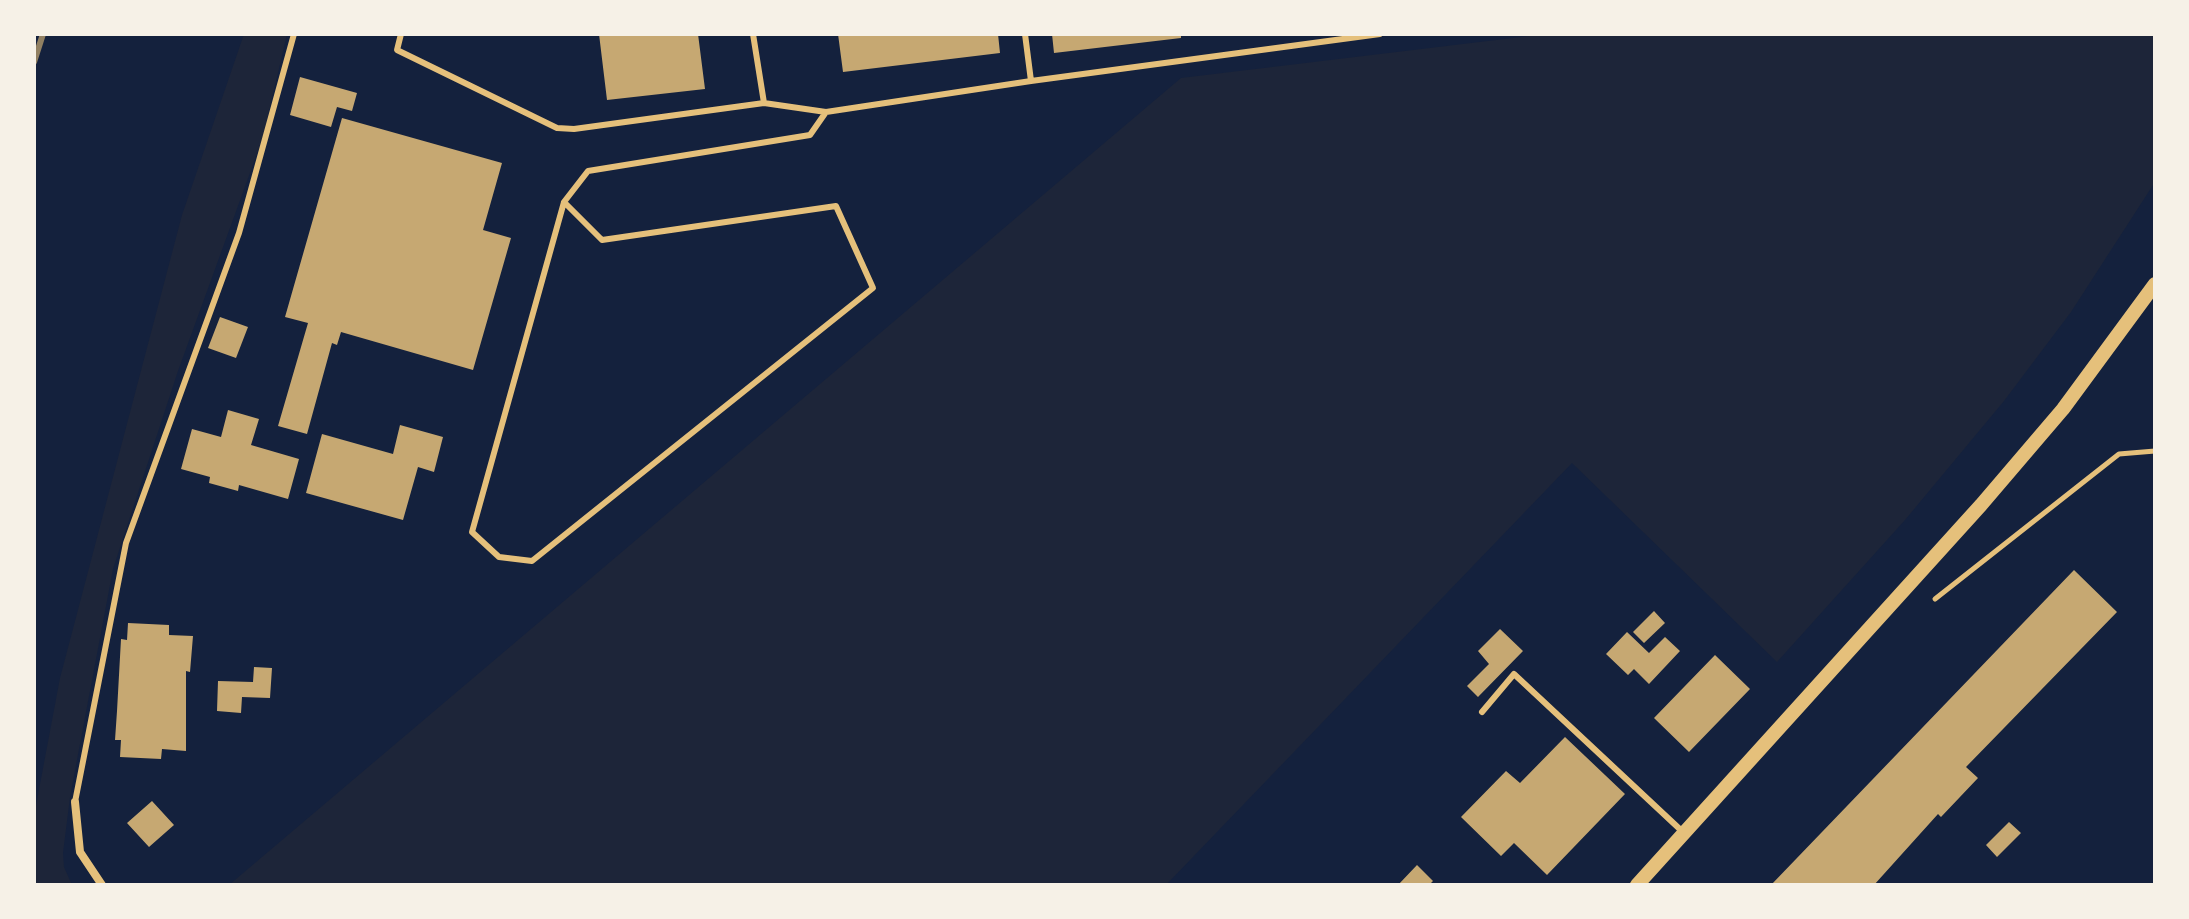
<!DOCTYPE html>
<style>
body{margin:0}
#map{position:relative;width:2189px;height:919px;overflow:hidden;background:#14213d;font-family:"PT Serif",serif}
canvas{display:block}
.frame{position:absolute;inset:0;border:36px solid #f6f1e7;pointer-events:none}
</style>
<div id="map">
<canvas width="2189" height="919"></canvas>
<div class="frame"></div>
</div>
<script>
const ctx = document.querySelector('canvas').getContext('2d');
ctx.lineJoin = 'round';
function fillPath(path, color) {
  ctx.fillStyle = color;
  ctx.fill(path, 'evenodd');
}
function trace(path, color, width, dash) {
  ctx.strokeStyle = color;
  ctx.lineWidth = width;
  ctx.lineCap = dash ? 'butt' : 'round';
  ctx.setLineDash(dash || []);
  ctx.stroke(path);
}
fillPath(new Path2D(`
 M244,34H287L263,137L178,371L113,569L70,797L63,853L64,867L72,885H34V816L60,678L182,215Z
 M1546,34H2155V182L2071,312L2004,401L1905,520L1777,662L1572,463L1166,885H229L1181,78Z`), '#1d2539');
fillPath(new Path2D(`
 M599,34H698L705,89L607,100Z
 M838,34H998L1000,53L843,72Z
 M1052,34H1181V38L1054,53Z
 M300,77L357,93L352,111L337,107L331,127L290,115Z
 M342,118L502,163L483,230L511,238L473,370L341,332L337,345L332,343L307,434L278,426L308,323L285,317Z
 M220,317L248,327L236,358L208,348Z
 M228,410L259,419L251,445L299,459L288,499L239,485L238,491L209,483L210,477L181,469L192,429L221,437Z
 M400,425L443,437L434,472L418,467L403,520L306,493L322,434L393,454Z
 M2074,570L2117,612L1966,767L1978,778L1941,817L1938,814L1874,885H1771Z
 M1654,611L1665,623L1644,643L1633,632Z
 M128,623L169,625V635L193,636L190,672L186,671V751L162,749L161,759L120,757L121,740H115L117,711L121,639L127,640Z
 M1500,629L1523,651L1478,697L1467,686L1489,664L1478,651Z
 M1627,632L1649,653L1665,637L1680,651L1649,684L1634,669L1628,675L1606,654Z
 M1715,655L1750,689L1689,752L1654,718Z
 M254,667L272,668L270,698L242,697L241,713L217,711L218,681L253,682Z
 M1565,737L1625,794L1547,875L1514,843L1501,856L1461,817L1506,771L1520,783Z
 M152,801L174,825L149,847L127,823Z
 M2009,822L2021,833L1997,857L1986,845Z
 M1417,865L1433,881L1429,885H1398Z`), '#c6a872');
trace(new Path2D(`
 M1935,599L2119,454L2155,451`), '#e5c07b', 5);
trace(new Path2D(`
 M401,34L397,50L557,128L574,129L764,103
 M1025,34L1031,81L1380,34
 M826,112L1031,81
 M564,202L602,240L836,206L873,288L532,561L499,557L472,532L564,202L588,171L810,135L826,112L764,103L753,34
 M1482,712L1514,674L1684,833
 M75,802L126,543L239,233L294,34`), '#e5c07b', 6);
trace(new Path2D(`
 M75,802L80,852L102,885`), '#e5c07b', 8);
trace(new Path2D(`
 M1637,885L1981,505L2063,409L2155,284`), '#e5c07b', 14);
trace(new Path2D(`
 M34,62L43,34`), '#918062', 6);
</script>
